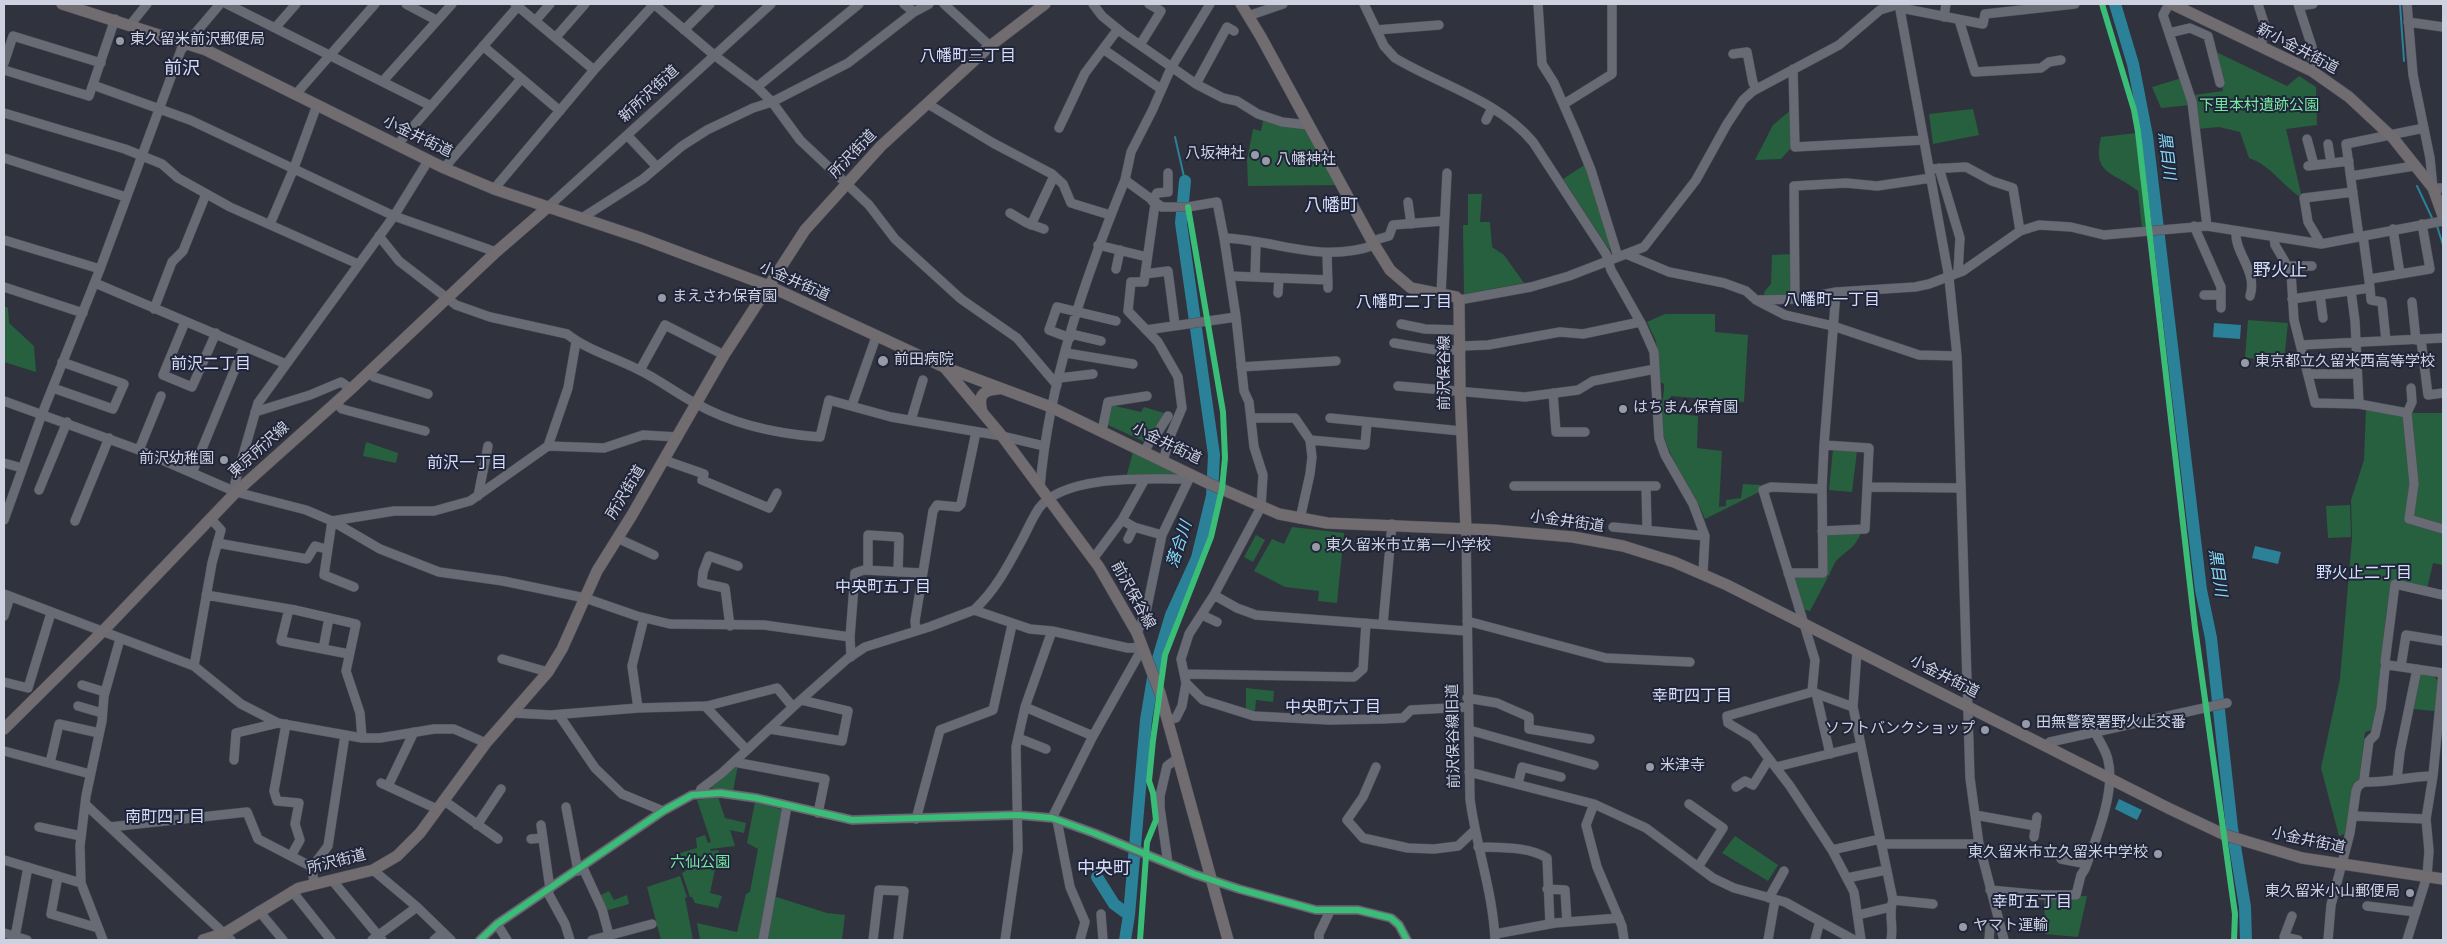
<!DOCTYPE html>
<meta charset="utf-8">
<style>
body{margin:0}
#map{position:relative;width:2447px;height:944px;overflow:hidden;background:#30323e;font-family:Overpass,sans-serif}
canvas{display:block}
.frame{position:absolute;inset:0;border:5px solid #ced2e0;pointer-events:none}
</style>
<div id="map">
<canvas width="2447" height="944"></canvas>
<div class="frame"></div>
</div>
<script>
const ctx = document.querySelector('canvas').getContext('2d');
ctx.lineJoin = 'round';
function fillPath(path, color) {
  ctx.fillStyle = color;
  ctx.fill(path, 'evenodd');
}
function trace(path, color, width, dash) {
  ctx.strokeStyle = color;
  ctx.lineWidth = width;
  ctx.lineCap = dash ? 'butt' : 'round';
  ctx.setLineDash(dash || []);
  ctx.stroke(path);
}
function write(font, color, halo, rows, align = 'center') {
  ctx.font = font + ' Overpass,"Noto Sans JP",sans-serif';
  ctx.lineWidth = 4;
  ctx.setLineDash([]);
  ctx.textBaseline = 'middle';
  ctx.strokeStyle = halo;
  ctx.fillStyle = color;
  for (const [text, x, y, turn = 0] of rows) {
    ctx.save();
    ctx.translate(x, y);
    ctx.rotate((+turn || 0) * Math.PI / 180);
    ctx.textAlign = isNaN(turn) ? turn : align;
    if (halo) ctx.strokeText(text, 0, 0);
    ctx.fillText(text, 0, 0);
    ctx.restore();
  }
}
fillPath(new Path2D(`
 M2214,51L2287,86L2299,76L2316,87L2317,125L2286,129L2302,198C2283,187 2271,165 2249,158L2240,132L2219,127L2197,129L2194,95L2223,91Z
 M2182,78L2190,105L2161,108L2152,87Z
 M1792,109V147L1781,159L1755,160L1773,125Z
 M1973,109L1979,135L1933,144L1929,114Z
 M1263,121L1306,127L1338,185L1248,186L1247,160L1253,129L1261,131Z
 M2137,133L2147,227L2142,228L2138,191C2113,171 2092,175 2101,137Z
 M1586,164L1613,248L1609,249L1563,179Z
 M1468,194H1482L1480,222H1490L1492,247L1504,255L1524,283L1464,294L1463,225H1468Z
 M1792,254V297H1765L1764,292L1771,284L1772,255Z
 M4,306L8,308L9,323L34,346L36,372L4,362Z
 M1665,314H1715V332L1748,335L1744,402L1671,396L1670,413L1698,416L1697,448L1722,451L1719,507L1726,506V500L1741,498L1743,484L1760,485L1761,491L1705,519C1694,489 1666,457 1662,427C1660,412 1664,398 1664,384L1660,382L1656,341L1647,322Z
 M2248,320L2288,323L2284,360L2245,358Z
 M1111,405L1141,412L1144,407L1164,413L1156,431L1147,443L1106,424Z
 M2366,409L2411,413H2443V565L2433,563L2427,589L2392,579C2381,629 2383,680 2372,730L2365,732L2359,779L2354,783L2347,833L2339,836L2321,768L2340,679L2352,538L2351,500L2364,460Z
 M366,442L398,453L396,463L363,456Z
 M1134,448L1187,475L1126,478Z
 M1833,449L1857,451L1852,492L1829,490Z
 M2350,505L2351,537L2328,538L2326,506Z
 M1292,527L1344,533L1337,603L1318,601L1319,591L1285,587L1254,571L1272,539L1284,544Z
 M1863,529C1855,547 1852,547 1839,558C1834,562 1831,571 1829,576L1823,572V537L1829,530Z
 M1256,535L1265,540L1253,562L1244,557Z
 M1790,574H1824L1828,577L1810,611L1802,609Z
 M2420,674L2434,676L2438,681L2435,711L2413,709Z
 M1246,688L1274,691L1273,702L1256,700L1255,711L1246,709Z
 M738,765L733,791L710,788Z
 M718,797L725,818L746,823L744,833L730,830L735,846L710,849L711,851L719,850L710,893L722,896L718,908L695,903L692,897H690L682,873L686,871L680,853L697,848L696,838L705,835L708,843L711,842L697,800Z
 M755,802L780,809L782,812L759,940H700L697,923L737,932L746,894L750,892L758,849L747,843Z
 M1735,836L1778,865L1768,881L1722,853Z
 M680,876L687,897L685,898L693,940H661L647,887Z
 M609,891L614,900L627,895L629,904L605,911L599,896Z
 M773,896L827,913L845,915L842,940H766Z
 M2087,896L2078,937L2045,934L2044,897Z`), '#27603f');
fillPath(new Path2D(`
 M2214,323L2241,325L2240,339L2213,337Z
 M2255,546L2281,552L2278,564L2252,558Z
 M2119,799L2142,810L2137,820L2115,809Z`), '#2a8198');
trace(new Path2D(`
 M2400,4L2404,61
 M1175,137L1185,181
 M2417,186L2433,220
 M2437,226L2443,245`), '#2a8198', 2);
trace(new Path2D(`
 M2115,4L2133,64L2147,136L2201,590L2211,638L2232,828L2245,907L2246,940
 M1097,877L1114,904L1129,915L1125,940
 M1129,915L1146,720L1154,672L1171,615L1197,558L1212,496L1214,455L1181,223L1185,181`), '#2a8198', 12);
const minor = new Path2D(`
 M227,4L431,106
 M406,4L436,20
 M515,4L594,70
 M654,4L714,55L757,87L772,102L800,140L869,205L895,239L961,299L1017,338L1057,385
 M904,4L914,12
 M944,4L990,46
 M1093,4L1102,16L1124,34L1196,84L1223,98L1237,101L1258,114L1282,122L1308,125
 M1210,4L1171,68L1152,111L1131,152L1125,180L1162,207H1188L1217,202L1224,238C1278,240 1320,264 1375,245
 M1364,4L1384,46L1395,58C1440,85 1498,100 1533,142L1606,254L1611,270L1642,325L1654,352L1659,438L1665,455L1693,504L1705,536L1703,573
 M1538,4L1542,64L1554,83L1576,133L1591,170L1618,257
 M1899,4L1949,278L1957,356L1970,778L1979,844L2004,940
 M2169,4L2163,15L2192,102L2207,226
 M2258,4L2265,26L2261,47
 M2298,4L2312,47L2313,72
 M2407,4L2413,75L2430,158L2433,188H2443
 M2299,6L2313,4
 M1248,16L1283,4
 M1944,17L1946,4
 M536,20L550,4
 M1959,20L1975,72L2041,68L2049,62L2061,60
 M2408,22L2443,27
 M131,24L147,4
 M275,28L296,4
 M684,30L710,4
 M1376,30L1439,25
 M2169,33L2190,28L2208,36L2220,83
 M556,37L585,4
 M1140,45L1161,11L1149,4
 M483,46L560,111
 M1103,49L1161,89
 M1733,54L1747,52L1753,83L1757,88
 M4,63L13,36L101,63
 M1793,69L1795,147L1924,140
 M4,70L89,96L115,19
 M383,81L452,4
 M1196,84L1227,27L1234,31
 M93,85L190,120L394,216L496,252
 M757,87L859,4
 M296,94L375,4
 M928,104L993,143L1052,174L1063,184L1071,203L1110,215
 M1564,104L1612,74V4
 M4,113L125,149L162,164L178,178L230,207L358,264
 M1486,120L1492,108
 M1059,128L1085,73L1118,29
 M627,135L657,167
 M2307,139L2314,165
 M2328,144L2331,163
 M397,145L520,4
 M4,158L126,197
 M2308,166L2349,161
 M444,168L521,79
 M1939,168L1960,238L1958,272
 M1929,169L1966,167L1992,181L2013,188L2020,231
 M2351,176L2414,166
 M494,189L594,70L654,4
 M1152,201L1157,193L1168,192V173
 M1408,202L1411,224
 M1155,204L1144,282H1131L1128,311L1158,342L1178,377L1182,408L1171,434L1163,461
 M548,207L771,4
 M1010,213L1027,223L1044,229
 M582,218L643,179L682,146L707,130L753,108L772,102L848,63L914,12L929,4
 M270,224L294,168L317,105
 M1031,225L1054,176
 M2194,226L2221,287V308
 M2393,229L2400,274
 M2236,231C2234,253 2258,271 2250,296
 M379,236L399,261L456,305L490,317L567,334C587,350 616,358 639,370C658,379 676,393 695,403C732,424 778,434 820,437L829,400L891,417L1002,436L1044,446
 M2274,237L2275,245L2291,272L2294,320L2315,403L2359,404L2407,413L2412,402L2411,388
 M2359,237L2346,144L2424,128
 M4,240L100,269
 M1372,241L1389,236L1393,225L1443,221
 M2321,244L2308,222L2304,198L2353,192
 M1098,245L1147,257
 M1327,253L1328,288
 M1626,254L1669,272L1724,283L1746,291L1756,300L1785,315L1833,326L1919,355L1957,356
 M2288,266H2312
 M1116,269L1120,250
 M1145,274L1168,271L1175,325
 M1230,276L1328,280
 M1255,277L1256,242
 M2370,279L2430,269L2422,224
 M95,283L286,364
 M4,287L83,313
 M2370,288L2371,300L2382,302L2386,341
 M2351,291L2355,321L2359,404
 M1278,293L1279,278
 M1441,294L1447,173
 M2204,295H2221
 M2320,295L2323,318
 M1795,299L1794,186L1846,183L1877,186L1931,178
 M2292,299L2370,288L2363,236
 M1459,300L1531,287L1569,276L1644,247L1696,180L1727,124L1743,100L1753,91L1839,45L1880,10L1900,4L1906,9L1983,24L1985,14L2075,4
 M1756,300L1800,299L1836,292L1915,287L1929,284L1963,271L2020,231L2039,225L2071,227L2104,235L2207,226L2321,244L2443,221
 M2412,302L2416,340
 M154,309L172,262L183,251L206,194
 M185,322L163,375L192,387L216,333
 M1401,324L1425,329L1460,330
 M1146,330L1236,317
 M1071,334L1101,341
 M1070,338L1049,330L1057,307L1116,321
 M2421,340L2428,395L2443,393
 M1394,343L1436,350H1461
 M2301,345L2443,338
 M1461,346L1488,345L1560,332L1583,334L1640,322
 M1066,353L1133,364
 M1241,367L1336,361
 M640,370L665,325L724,355
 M369,373L374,377L428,394
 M2309,374H2357
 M1059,378L1093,374
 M1398,386L1525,397L1578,390L1593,381L1655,369
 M53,388L113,409L124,384L62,362
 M1553,393L1556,432H1585
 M4,401L139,450L236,492L306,510L332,521L380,549L439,572L503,581L585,598L637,616L670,624L764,625L850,637
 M336,403L342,409L425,431
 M852,405L876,337
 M255,412L310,395L341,382L351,389
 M2407,413L2414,484L2409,519L2443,529
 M1251,418H1295L1310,440L1312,457L1310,474L1300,519
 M1330,418L1461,431
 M911,420L923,380
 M1102,431L1108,402L1147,396
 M1310,440L1365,445L1367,422
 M548,446L568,388L576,342
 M139,450L161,396
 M1145,451L1153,435H1156L1168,416
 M664,460L704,474L702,480L769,508L777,493
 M4,463L22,468
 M192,473L244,347
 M1145,479L1122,520L1134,527L1162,535
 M1514,486H1656
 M1646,486L1647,529
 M1040,487C1049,381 1085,278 1125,180
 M1867,487L1961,488
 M39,490L67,422
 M236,492L235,483L258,403L394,216L428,161
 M478,496L488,446
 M4,520L42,414L100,269L181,50L220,4
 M75,521L109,438
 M332,521L394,511H434L470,501L548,446L604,448L643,435L678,437
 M332,521L324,575L354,587
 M1613,527L1705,536
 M1466,529L1470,799C1476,846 1493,892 1495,940
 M1822,531L1865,529L1869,448L1824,445
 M617,538L654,555
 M1128,539L1134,527
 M217,543L307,559L315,546L326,549
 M1093,559L1122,520
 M868,570V535L899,537L898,572
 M1788,573H1823L1822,489L1824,445L1836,292
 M4,594L194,666L241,704L278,723L362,738H380L434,729H454L486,743
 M206,595L295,610L356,624L346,671L360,713L362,738
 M1214,595L1237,608L1256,615L1467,631
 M289,609L281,641L349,654
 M974,610C996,590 1009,564 1023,538C1028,528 1033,517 1039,508C1065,474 1149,479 1189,479L1194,476
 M1202,615L1217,622
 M4,616L10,597
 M1467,621L1606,658L1690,662
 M1383,624L1392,524
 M730,626L725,588L702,583L703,572L709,556L738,566
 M916,631L915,621L933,511L937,505L958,507L961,504L976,432
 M1137,633L1146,612L1162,535L1189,479
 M323,649L329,618
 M1857,651L1853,707L1893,900C1888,914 1894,926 1891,940
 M851,657L850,637L855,573L864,570L922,573
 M502,659L548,672
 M194,666L212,563L221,530L211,519
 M2387,666L2385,662L2395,584L2443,595
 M2401,666L2406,635L2443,641
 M1185,674L1354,677L1363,669L1366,623
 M4,682L28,688L51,613
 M1186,683L1203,700L1254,716L1329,720L1382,719L1403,718L1411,710L1468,707
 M82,685L105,692
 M1812,692L1815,660L1763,490L1771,487L1822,489
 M1816,693L1830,754
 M1467,698L1497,703L1529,717V729L1590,739
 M78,706L102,713
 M705,706L746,749
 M1025,707L1093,736
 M1853,707L1812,692L1727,716L1728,723L1753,738L1790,786L1832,850L1854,892L1861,940
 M638,708L632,666L644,618
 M513,713L551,715L638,708L707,706L777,688L793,707L847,659L865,647L929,627L974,610L1030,629L1052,631L1128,648L1143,647
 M559,715L595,768L622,794L663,811
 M1168,720L1176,718L1182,706L1186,683L1181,659L1189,634L1214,595L1261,507L1263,475L1254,447L1249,402L1244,391L1236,317L1224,238
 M286,724L274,791L277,801L299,803L295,824L300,840L291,856
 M770,729L842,741L848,711L801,700
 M1469,730L1594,765
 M1018,738L1046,749
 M2045,746L2050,742L2227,703
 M4,751L90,774
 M234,760L236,733L278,723
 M734,762L825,779L818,813
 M50,763L59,724L99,733
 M1376,767L1363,797L1347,820L1363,838L1408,848L1434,849L1458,846L1475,830
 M1776,767L1861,746
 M1469,772L1594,804L1646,828L1713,878L1734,888L1785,902L1854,940
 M2433,776C2410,776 2389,783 2366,782L2364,778L2369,741L2375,735L2381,708L2385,668L2388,665L2443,673
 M2397,779L2400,752L2417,669
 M381,783L437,809
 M1518,784L1522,767L1561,777
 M388,786L414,732
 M1736,787L1745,781L1753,785L1769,759
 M699,794L701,789L722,773L793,707
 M443,800L498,839
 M85,804L231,940
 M1594,804L1586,825L1597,867L1622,926L1624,940
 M1689,804L1723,828L1698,867
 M566,807L578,871
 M1975,815L2036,826
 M2354,816L2426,819
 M1052,818L1093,736L1143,647
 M916,819L940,730L993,710L1012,625
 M1057,820L1070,887L1085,922L1080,940
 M477,825L501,789
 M541,825L550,889
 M39,827L81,836
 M110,827L247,812L258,839L312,867L314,883
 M2034,837L2037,817
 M531,839L543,838
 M1881,844H1979
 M1478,847C1500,848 1528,846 1547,858L1550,924
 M1832,850L1880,839
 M2061,859L2087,864
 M4,860L81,883
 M1168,863L1160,808V796L1167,766L1178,758
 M312,867L328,846L345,735
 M583,868L602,909L609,935
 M373,870L417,907L451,940
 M58,876L51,914L98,928
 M1847,878L1886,870
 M332,880L382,940
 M1547,889L1565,890L1567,922
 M1990,890L2043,895H2076L2081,875L2085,869C2096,839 2116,791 2108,760C2106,750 2099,741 2095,732
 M292,891L331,940
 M547,891L565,924L570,940
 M1769,898L1784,871
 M1893,900L1933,904
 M2367,906L2416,912
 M259,911L283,940
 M1101,914L1103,940
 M1858,915L1891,907
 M2292,916L2284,937L2298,940
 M497,924L507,940
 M4,933L27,940
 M1495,934L1555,923L1619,918
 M15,937L28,867
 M103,940L81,883L80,846L86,796L102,721L104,696L120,639
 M372,940L417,907
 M434,940L443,932
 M480,940L497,924L663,811L692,795L720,793L756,798L852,820L1018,815L1052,818L1094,833L1194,874L1239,889L1316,910H1358L1391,918L1399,925L1407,940
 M592,940L652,924
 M763,940L787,806
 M873,940L879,890L904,891L898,940
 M1005,940L1018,850L1016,747L1025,707L1052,631
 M1319,940V934L1330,911
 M1768,940L1775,900
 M1815,940L1820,921
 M1989,940L1990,927L1998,920
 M2328,940L2331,905L2350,833L2356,791L2358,786L2365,781
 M2407,940L2427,876L2429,851L2426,819L2433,776L2443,673`);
const major = new Path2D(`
 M62,4L206,50L444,168L494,189L641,238L769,286L944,367L1051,407L1210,484L1279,514L1327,523L1493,530L1573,537L1623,546L1674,562L1727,585L2168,808L2225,835L2302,858L2443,879
 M1241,4L1261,37L1372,241L1390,270L1411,288L1456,297L1459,300L1460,391L1466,529
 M2172,4L2312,71L2349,97L2393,138L2433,188L2443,216
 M945,368L1002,436L1099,567L1137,633L1160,693L1228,940
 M982,412C978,396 982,390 998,389
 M4,729L102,632L236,492L351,389L496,252L548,207
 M203,940L225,933L299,888L373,870L397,856L420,833L486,743L548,672L562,649L597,571L632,515L724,355L805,230L881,146L990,46L1045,4`);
trace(minor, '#4d4f59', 10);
trace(major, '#4d4f59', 12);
trace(minor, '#696b74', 9);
trace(major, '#706c70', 11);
trace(new Path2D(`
 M2102,4L2134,110L2138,132L2195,628L2235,914L2234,940
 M480,940L497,924L663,811L692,795L720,793L756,798L852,820L1018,815L1052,818L1094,833L1194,874L1239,889L1316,910H1358L1391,918L1399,925L1407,940
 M1140,940L1147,842L1156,820L1153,793L1149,781L1153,740L1165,655L1211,537L1222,489L1225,458L1223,412L1188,207`), '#3abd76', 6);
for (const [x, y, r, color] of [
 [120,41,5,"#979aa7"],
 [1255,155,5,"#979aa7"],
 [1266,161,5,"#979aa7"],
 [662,298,5,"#979aa7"],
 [883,361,6,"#979aa7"],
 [2245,363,5,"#979aa7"],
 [1623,409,5,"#979aa7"],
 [224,460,5,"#979aa7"],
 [1316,547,5,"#979aa7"],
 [2026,724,5,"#979aa7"],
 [1985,730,5,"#979aa7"],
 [1650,767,5,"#979aa7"],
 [2158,854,5,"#979aa7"],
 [2410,893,5,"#979aa7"],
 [1963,927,5,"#979aa7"]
]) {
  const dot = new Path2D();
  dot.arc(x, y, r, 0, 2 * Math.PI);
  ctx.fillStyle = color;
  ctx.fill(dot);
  trace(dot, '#202539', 2);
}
write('15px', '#ced2e0', '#202539', [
 ["東久留米前沢郵便局",130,41],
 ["八坂神社",1245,155,"right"],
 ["八幡神社",1276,161],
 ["まえさわ保育園",672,298],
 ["前田病院",894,361],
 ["東京都立久留米西高等学校",2255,363],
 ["はちまん保育園",1633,409],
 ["前沢幼稚園",214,460,"right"],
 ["東久留米市立第一小学校",1326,547],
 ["田無警察署野火止交番",2036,724],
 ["ソフトバンクショップ",1975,730,"right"],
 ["米津寺",1660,767],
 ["東久留米市立久留米中学校",2148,854,"right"],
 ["東久留米小山郵便局",2400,893,"right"],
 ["ヤマト運輸",1973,927]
], 'left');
write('15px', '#ced2e0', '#202539', [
 ["新小金井街道",2297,50,28],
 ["新所沢街道",650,95,-43],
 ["小金井街道",417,138,26],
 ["所沢街道",854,155,-46],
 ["小金井街道",794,283,24],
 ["前沢保谷線",1446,373,-90],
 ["小金井街道",1166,445,26],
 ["東京所沢線",260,451,-42],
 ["所沢街道",627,493,-59],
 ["小金井街道",1567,523,8],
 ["前沢保谷線",1132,596,61],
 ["小金井街道",1944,678,27],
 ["前沢保谷線旧道",1455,736,-91],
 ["小金井街道",2308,842,12],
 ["所沢街道",337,863,-14]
]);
write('15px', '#77e9a0', '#202539', [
 ["下里本村遺跡公園",2259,107],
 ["六仙公園",700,864]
]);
write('16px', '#d6ddf9', '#202539', [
 ["八幡町三丁目",968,58],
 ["八幡町一丁目",1832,302],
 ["八幡町二丁目",1404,304],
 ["前沢二丁目",211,366],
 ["前沢一丁目",467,465],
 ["野火止二丁目",2364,575],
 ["中央町五丁目",883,589],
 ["幸町四丁目",1692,698],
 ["中央町六丁目",1333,709],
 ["南町四丁目",165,819],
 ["幸町五丁目",2032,904]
]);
write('italic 16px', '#87daf3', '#202539', [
 ["黒目川",2165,156,83],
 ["落合川",1181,545,-72],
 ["黒目川",2216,573,82]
]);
write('18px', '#d6ddf9', '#202539', [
 ["前沢",182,70],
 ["八幡町",1331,207],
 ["野火止",2280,272],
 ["中央町",1104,870]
]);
</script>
